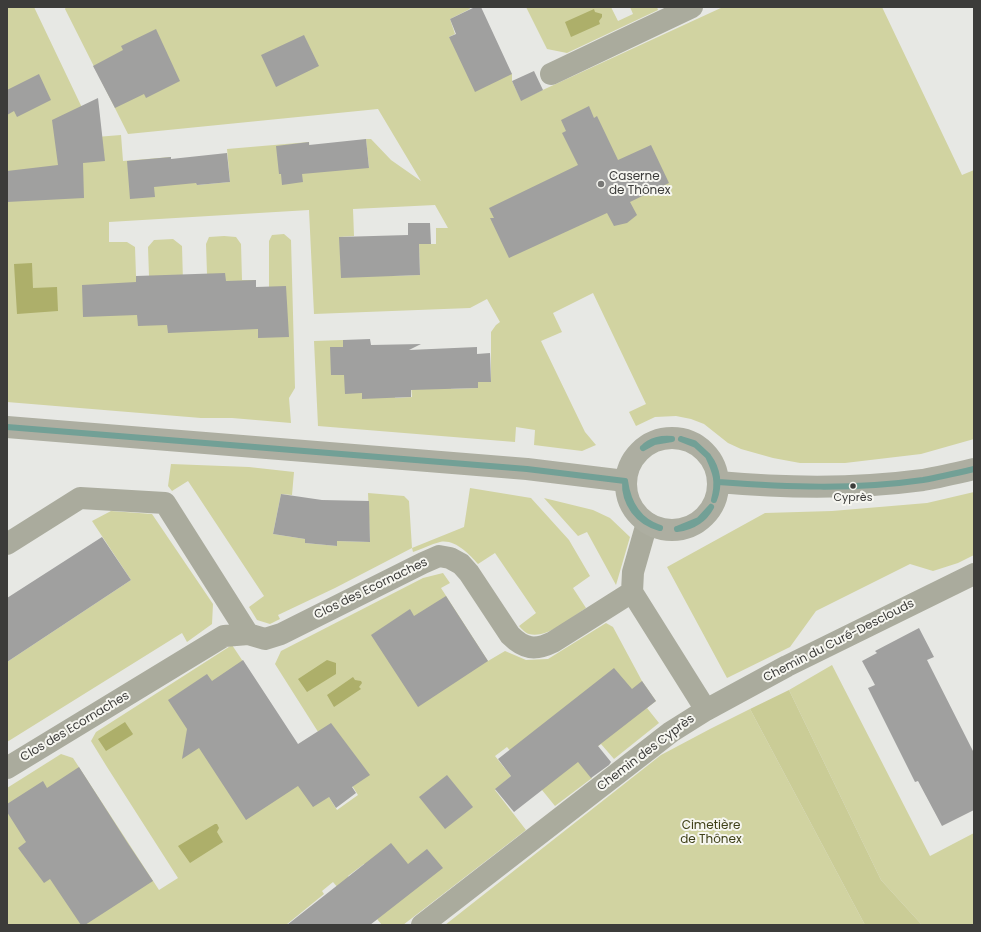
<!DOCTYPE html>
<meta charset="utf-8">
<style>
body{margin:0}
#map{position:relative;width:981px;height:932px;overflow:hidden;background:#e7e8e4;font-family:Poppins,sans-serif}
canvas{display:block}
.frame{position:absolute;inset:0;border:8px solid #3c3c3a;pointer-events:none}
</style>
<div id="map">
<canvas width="981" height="932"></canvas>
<div class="frame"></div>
</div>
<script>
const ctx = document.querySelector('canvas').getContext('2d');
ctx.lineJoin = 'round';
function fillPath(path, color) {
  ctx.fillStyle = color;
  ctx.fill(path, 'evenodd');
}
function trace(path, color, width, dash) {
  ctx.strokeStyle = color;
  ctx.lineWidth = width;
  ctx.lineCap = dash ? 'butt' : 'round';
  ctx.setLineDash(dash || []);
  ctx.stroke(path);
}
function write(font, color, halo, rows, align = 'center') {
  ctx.font = font + ' Poppins,sans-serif';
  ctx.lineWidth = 4;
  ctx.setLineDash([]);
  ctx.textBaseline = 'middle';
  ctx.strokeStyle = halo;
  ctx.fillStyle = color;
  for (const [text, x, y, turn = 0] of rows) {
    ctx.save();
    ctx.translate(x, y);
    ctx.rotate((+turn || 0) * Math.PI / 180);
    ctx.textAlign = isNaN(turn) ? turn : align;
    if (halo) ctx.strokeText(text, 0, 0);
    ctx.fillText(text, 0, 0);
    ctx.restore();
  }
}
fillPath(new Path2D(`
 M7,7H34L96,137L121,135L123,161L171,157V159L196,179L197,185L230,182L227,149L309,142L312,167L369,168L366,139H371L391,160L421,181L378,109L128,134L65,9L66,7H469L470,9L450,19L455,34L449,37L512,74V81L521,100L723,7H882L962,175L974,170V439L921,454L845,463H800L773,458L741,449L728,443L704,424L691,419L676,416L655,417L636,426L629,412L646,404L593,293L553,313L562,332L541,341L585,432L596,445L582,451L534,445L535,430L516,427L515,442L318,426L314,341L343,340V347H331L332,375H344L395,385V398L412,397L411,385L450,377L451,389L478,388V382H491V332L496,325L500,322L487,299L470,308L314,314L309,210L109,222V242H127L135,247L136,276H149L148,247L154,240L173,239L182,246L183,282L207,274L206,244L209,237L224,236L236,237L241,244L242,280H256V287H269V241L272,235L284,234L291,240L295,388L289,398L291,423L232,418H201L7,402ZM435,205L448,228H436V244H419L420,275L393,276L339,237L354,236L353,209Z
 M526,7H611L618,21L633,14L630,7H657L658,10L567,53L547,49Z
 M171,464L249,467L294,472L292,495L281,494L273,534L305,539V543L337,546V541L370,542L368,493L404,496L409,501L412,548L464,527L470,488L531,498L569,540L590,576L573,588L586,608C572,617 547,639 529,634C525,633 522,629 519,626L536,613L495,553L478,564C469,554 455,539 440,542C431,544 422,549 413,552L412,548L335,588L278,615L280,619L270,624L257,620L249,607L264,596L188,481L172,491L168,486Z
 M974,492V555L958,563L933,571L910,564L816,611L790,647L727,678L667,567L765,513L832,511L927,503Z
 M544,498L593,510L610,518L630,537L616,585L587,532L578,536Z
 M111,511L152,514L213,604L212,624L187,642L182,633L7,742V662L131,580L92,521Z
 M443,573L450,583L441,588L488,661L505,651L526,660L548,659L606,623L613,627L642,681L656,701L647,708L659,723L614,759L601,744L579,761L592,778L555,806L507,747L495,756L511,776L495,790L526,830L403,925H382L377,919L387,893L364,864L348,876L355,886L344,895L333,882L322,891L324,894L286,925H7V788L61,754L73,758L159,890L178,878L107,767L91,741L96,732L232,645L270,702L337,810L358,795L275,664L281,651L423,578Z
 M832,665L930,856L974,833V925H922L881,880L789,690Z
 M750,709L865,925H445L661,755L710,729Z`), '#d1d3a1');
fillPath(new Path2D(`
 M789,690L881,880L922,925H865L750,709Z`), '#cacc96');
fillPath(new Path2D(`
 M594,9L595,12L602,14V17L599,21L600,24L571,37L565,22Z
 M32,263L33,288L57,287L58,311L17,314L14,264Z
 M327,660L336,663V674L307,692L298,679Z
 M353,677L355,680L361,681L362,683L359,687L361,689L334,707L327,695Z
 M125,722L133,734L132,735L106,751L98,739Z
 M215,824H217L219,828L217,832L223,842L190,863L178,846Z`), '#adaf6a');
fillPath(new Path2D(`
 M475,7H481L512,74L475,92L449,37L456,34L450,19Z
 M156,29L180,81L146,98L144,94L115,108L93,66L123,50L121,46Z
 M304,35L319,66L276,87L261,55Z
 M534,71L543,90L521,101L512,81Z
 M39,74L51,100L17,117L14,111L7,115V90Z
 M98,98L105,161L83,163L84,198L7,202V171L58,165L52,120Z
 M589,106L594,118L597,116L618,160L651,145L669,183L630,202L637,215L627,223L614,226L607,213L509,258L490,218H494L489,208L578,165L562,133L566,131L561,120Z
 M366,139L369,168L302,174L303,182L282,185L281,174H279L276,146L309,142V145Z
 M227,153L230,182L197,185L196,183L154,187L155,197L130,199L127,161L171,157V159Z
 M408,223H430L431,244H419L420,275L341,278L339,237L408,235Z
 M225,273L226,281L256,280V287L286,286L289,337L258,338V329L168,333L167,325L138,326L137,315L83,317L82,285L136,282V276Z
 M370,339L371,345L421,344L409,350L477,347V354L490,353L491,382H478V388L411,390V397L362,399V393L345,394L344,375H331L330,347H343V340Z
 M281,494L322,500L369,501L370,542L337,541V546L305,543V539L273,534Z
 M102,537L131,580L7,662V598Z
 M446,596L488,661L418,707L371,635L410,609L414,616Z
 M919,628L934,657L927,660L974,753V810L942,826L918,781L915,782L868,688L875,685L862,661L877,653L875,651Z
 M243,660L298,744L331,723L370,775L352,787L356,793L336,808L329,797L313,807L298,786L246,820L199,748L182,759L187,729L168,700L207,674L212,681Z
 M614,668L632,689L642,681L656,701L598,746L611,762L609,765L591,778L578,762L514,812L495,789L511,776L498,759Z
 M79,767L127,842L153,881L85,925H81L50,879L44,883L18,848L26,842L7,812V804L43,781L47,788Z
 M447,775L473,807L445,829L419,797Z
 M391,843L408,864L427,849L443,868L370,925H287Z`), '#a0a09f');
trace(new Path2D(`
 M551,74L692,7
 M7,544L80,498L165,503L248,634
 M706,710L787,666L974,574
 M7,768L224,636L248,634L265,639L281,634L423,563L439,556L450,558L461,564L469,573L510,635C524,649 535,651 553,642L632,592
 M422,925L671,732L706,710L632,592L633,572L647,523`), '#aaab9d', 22);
trace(new Path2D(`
 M7,427L527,469L625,481
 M626 484a46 46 0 1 1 92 0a46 46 0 1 1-92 0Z
 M718,482C785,488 856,489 923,480C940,477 957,473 974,469`), '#adaea1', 22);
trace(new Path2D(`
 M7,427L527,469L625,481
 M681,439L694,443L708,456
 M681,439L696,445L708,456
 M643,448C650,440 662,438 672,439
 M643,448L654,442L672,439
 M708,456C718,469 720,485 714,500
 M708,456C716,473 719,481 714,500
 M625,481C628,503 638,521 660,528
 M625,481C624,504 638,522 660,528
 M718,482C786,487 855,490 923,480C940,477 957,473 974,469
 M677,529L699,520L711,507
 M677,529C692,527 704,520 711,507`), '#72a096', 6);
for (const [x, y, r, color] of [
 [601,184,4,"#787876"],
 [853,486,3.5,"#3c3c3a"]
]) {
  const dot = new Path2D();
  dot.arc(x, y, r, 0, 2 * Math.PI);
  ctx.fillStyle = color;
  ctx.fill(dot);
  trace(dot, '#f6f6f0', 1.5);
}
write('11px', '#3c3c3a', '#f6f6f0', [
 ["Cyprès",853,498]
]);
write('12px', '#3c3c3a', '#f6f6f0', [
 ["Caserne",609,177],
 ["de Thônex",609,191]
], 'left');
write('12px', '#3c3c3a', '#f6f6f0', [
 ["Clos des Ecornaches",371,589,-26],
 ["Chemin du Curé-Desclouds",839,641,-27],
 ["Clos des Ecornaches",75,727,-31],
 ["Chemin des Cyprès",646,753,-37]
]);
write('12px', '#3f4018', '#f6f6f0', [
 ["Cimetière",711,826],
 ["de Thônex",711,840]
]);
</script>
